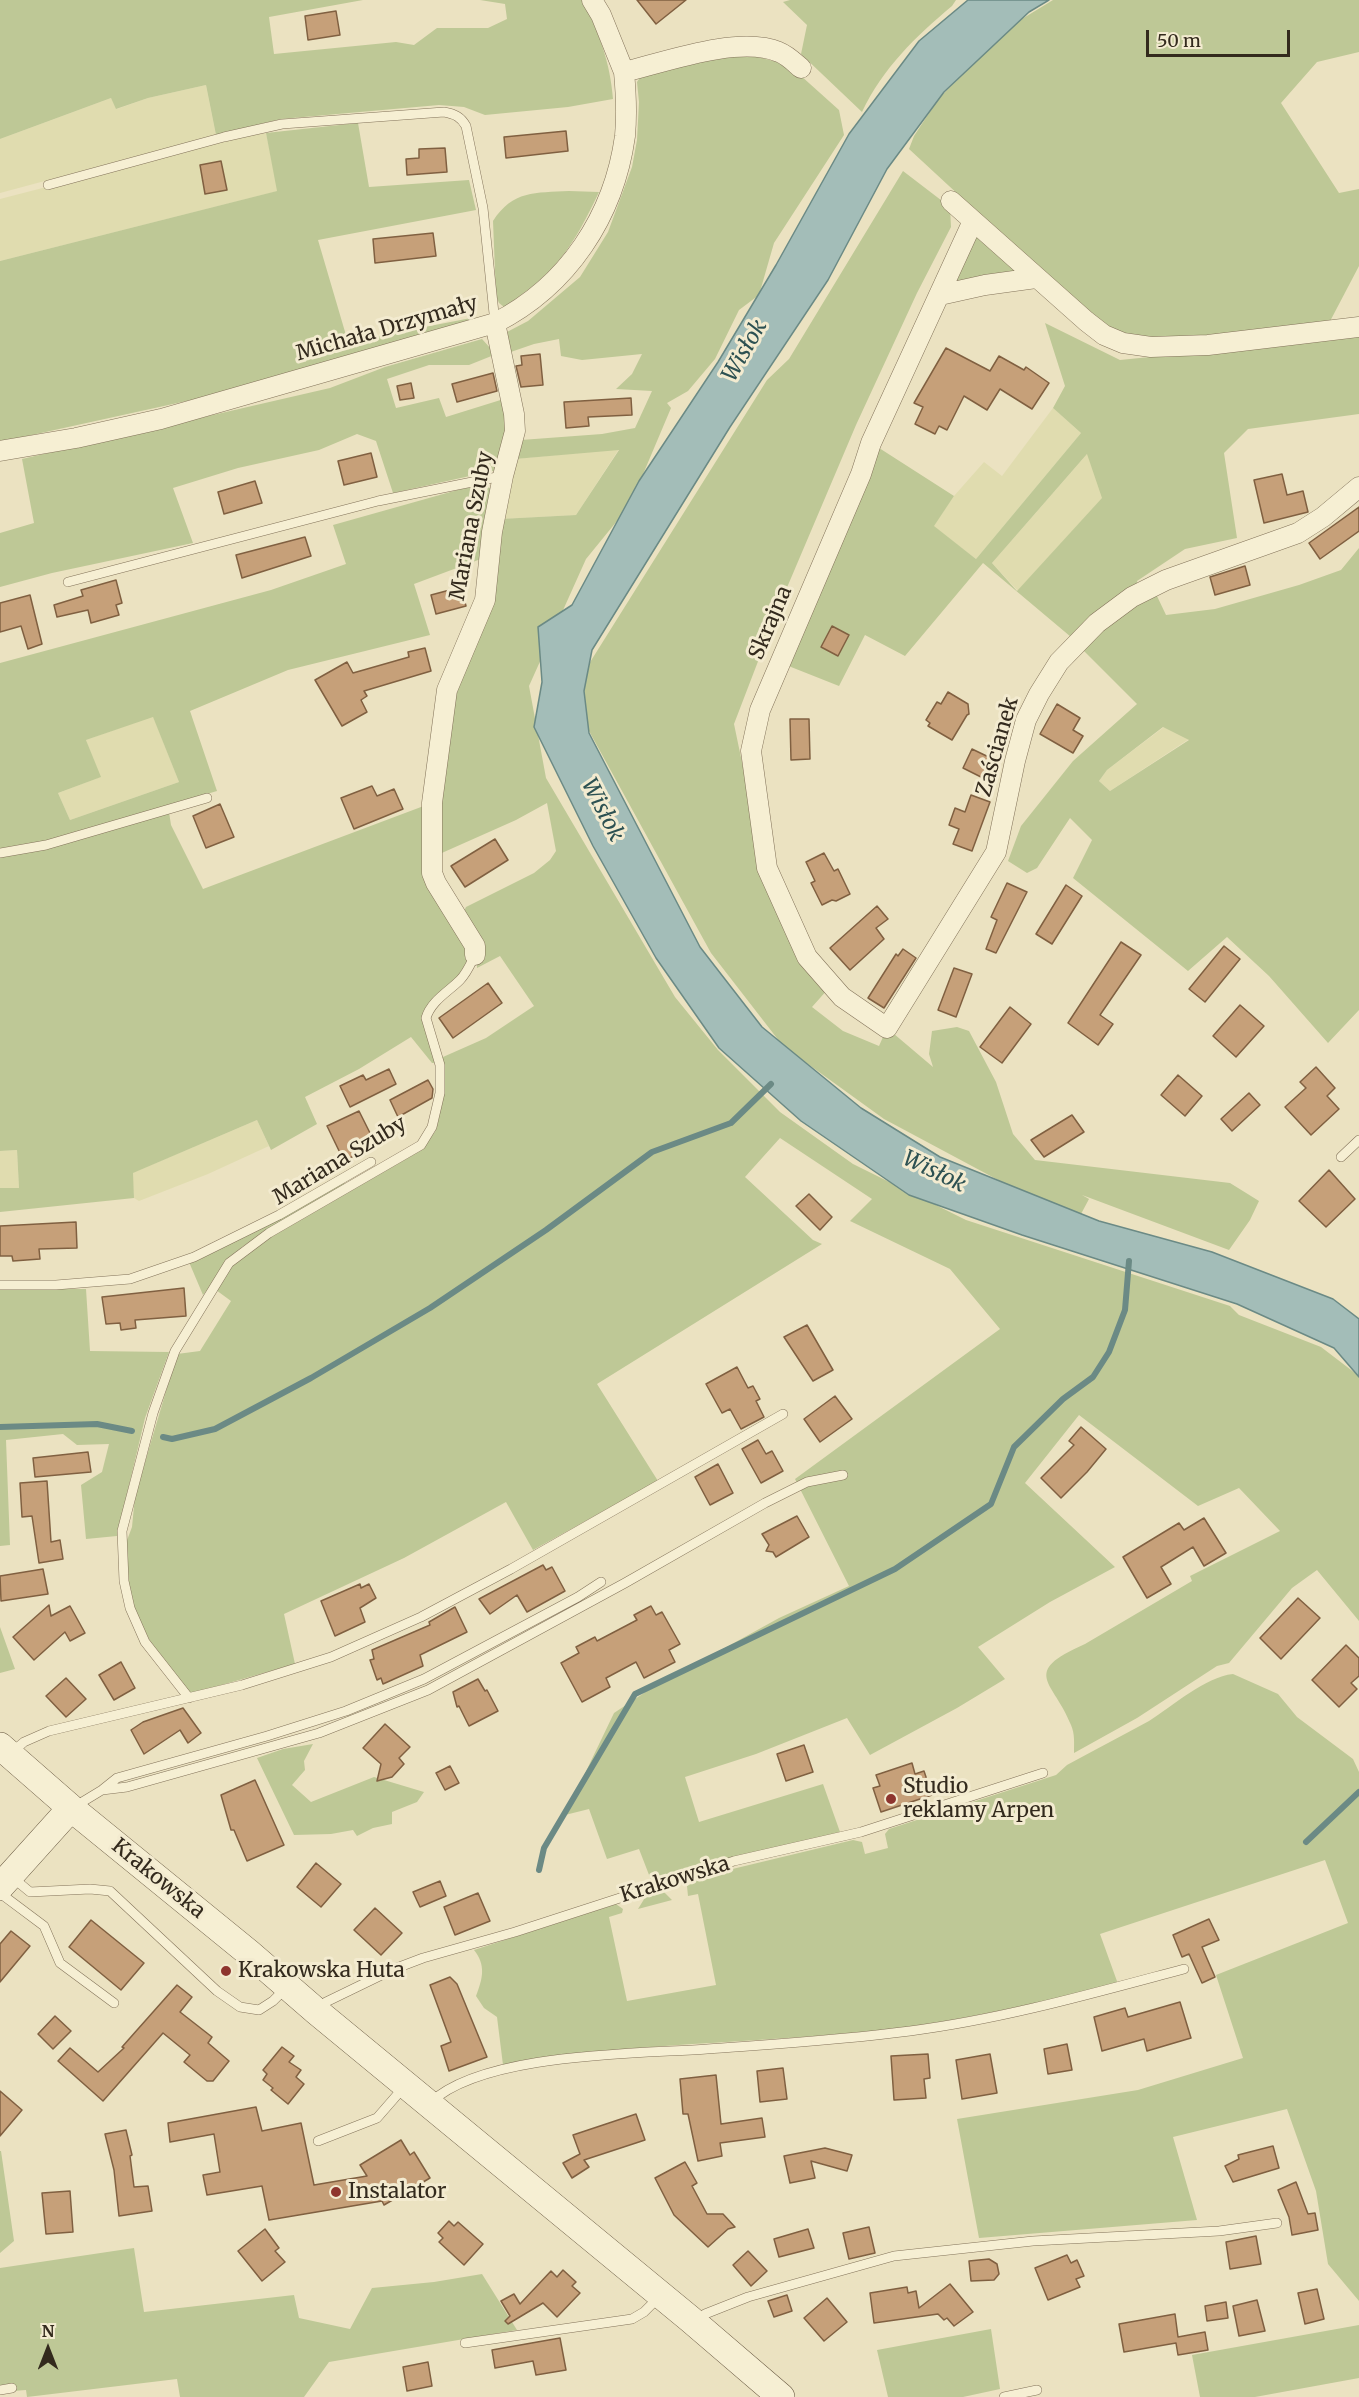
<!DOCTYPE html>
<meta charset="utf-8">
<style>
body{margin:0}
#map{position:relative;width:1359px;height:2397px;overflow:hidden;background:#ebe2c1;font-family:Merriweather,serif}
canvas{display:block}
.north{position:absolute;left:18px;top:2319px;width:60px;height:60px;-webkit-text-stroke:4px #f3ebd0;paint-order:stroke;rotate:0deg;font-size:16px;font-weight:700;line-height:24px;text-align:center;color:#332a1d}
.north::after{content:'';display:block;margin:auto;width:21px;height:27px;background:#332a1d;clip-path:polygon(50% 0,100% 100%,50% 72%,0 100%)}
.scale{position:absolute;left:1146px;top:30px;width:144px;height:27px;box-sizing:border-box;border:3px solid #332a1d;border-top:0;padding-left:8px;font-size:18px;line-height:21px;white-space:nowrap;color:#332a1d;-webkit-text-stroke:4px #f3ebd0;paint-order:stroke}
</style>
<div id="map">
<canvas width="1359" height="2397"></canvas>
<div class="north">N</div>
<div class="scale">50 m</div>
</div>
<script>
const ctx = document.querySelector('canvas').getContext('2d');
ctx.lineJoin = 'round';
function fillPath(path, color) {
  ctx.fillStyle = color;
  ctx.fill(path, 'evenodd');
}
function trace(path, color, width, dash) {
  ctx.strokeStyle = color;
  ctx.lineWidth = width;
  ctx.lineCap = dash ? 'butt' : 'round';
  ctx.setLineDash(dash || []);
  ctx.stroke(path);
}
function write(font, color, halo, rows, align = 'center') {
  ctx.font = font + ' Merriweather,serif';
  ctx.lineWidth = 6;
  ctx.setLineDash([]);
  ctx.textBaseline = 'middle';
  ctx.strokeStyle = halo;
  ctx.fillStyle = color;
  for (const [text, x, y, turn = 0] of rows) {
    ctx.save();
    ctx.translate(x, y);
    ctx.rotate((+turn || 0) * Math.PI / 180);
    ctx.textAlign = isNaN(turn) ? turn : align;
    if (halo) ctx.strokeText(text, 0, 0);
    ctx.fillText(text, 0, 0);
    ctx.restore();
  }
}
fillPath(new Path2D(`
 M206,85L216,135L0,193V139L111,98L117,109L148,98Z
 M266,133L278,191L0,261V199L240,137Z
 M1053,408L1081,433L976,559L933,526L954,496L984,462L1002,476Z
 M619,449L576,515L500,519L515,459Z
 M1088,453L1103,498L1018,591L992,563Z
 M153,716L179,782L70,820L58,793L100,777L86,740Z
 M1164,727L1189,739L1110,791L1099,781L1107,770Z
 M257,1120L269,1146L208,1174L139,1201L134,1198L132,1173Z
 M17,1150L19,1188H0V1151Z`), '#e0dcaf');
fillPath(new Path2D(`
 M0,0H363L269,17L274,54L396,42L414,45L437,28H488L507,19L505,4L480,0H583C599,34 610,61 613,99L568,107L485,115L464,107L439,105L281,119L216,135L206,85L148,98L116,109L111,98L0,139Z
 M790,0H956L952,6C915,37 883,68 862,112L801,54L807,25L783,2Z
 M1053,0H1359V52L1317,62L1281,103L1339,193L1359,189V266L1327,327L1187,338L1121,337L1081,308L909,149L914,136L939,98L1017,22Z
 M747,54L777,62L800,75L839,110L844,135L774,243L759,295L739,310L715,359L688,391L667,403L671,408L630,505L586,559L529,686L546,778L675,997L718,1050L780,1112L853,1164L966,1220L1230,1306L1239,1315L1321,1347L1359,1376V1621L1317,1570L1292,1588L1229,1663L1217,1666L1137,1718L1074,1753C1074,1743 1075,1734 1071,1725C1054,1681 1019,1673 1085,1644L1192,1581L1190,1576L1280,1531L1239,1488L1198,1506L1079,1415L1025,1483L1115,1567L1050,1602L978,1647L1005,1679L957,1708L870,1755L847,1718L756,1754L685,1777L699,1822L823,1784L840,1832L651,1880L639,1849L607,1859L589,1809L565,1815L614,1713L647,1691L779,1618L849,1586L795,1479L1000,1329L950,1269L850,1221L872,1199L780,1138L745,1177L813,1240L822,1244L597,1384L658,1481L533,1550L506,1502L404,1558L284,1614L295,1664L190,1694L151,1643L136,1613L129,1588L126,1543L132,1527L135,1496L177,1354L200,1351L231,1301L216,1290L230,1267L249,1250L420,1151L435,1132L439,1118L443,1057L486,1038L534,1006L500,956L477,968V942L462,915L466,907L534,873L550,860L556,851L547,803L516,820L435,856L446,732L500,519L576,515L619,450L515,459L521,440L602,434L635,428L652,391L616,389L632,374L642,354L582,360L561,356L559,339L534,344L505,354L507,332L528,321L580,277L608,232L632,167L637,140L639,102L637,82L643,73L719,57Z
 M358,123L369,187L469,180L476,210L318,240L348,342L476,317L466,323L223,393L0,442V261L277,191L266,133Z
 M903,171L950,207L951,227L917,293L856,425L780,604L734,724L764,868L828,989L812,1007L843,1031L879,1046L887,1028L933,1067L929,1054L932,1031L957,1027L969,1031L996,1082L1013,1134L1035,1160L1230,1183L1259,1201L1250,1220L1229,1250L1082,1195L1089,1199L1081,1214L1028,1196L884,1119L783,1046L711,953L583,720L582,675L767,380L789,359Z
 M569,191L599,192C573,247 556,273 504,307L499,303L496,296L493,221C513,190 535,193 569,191Z
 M978,235L1017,271L957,286L954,277L972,238Z
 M1045,323L1120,360L1359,336V414L1248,429L1224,453L1237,538L1185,549L1137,581V585L1071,637L983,563L905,656L865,635L839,686L786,665L876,446L954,496L934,526L976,559L1081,433L1053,408L1065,386ZM1087,454L1102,498L1017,591L992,563Z
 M482,339L492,350L494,355L469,365H429L387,379L396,408L439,398L446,417L507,398L509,435L497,470L393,493L376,441L357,434L319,450L238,468L173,488L193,543L52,573L0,587V533L34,523L22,459L330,388L385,367Z
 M482,485L493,489L486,557L414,584L430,635L288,670L190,711L217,791L47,841L0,850V663L271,590L346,564L333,525L461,489ZM153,717L179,782L70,820L58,793L101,777L86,740Z
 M1359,548V1010L1328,1043L1269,976L1227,937L1188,971L1073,878L1092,840L1070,818L1037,868L1027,873L1008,861L1021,826L1073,761L1137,704L1081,648L1100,627L1156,594L1166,615L1215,609L1299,585L1341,570ZM1163,727L1189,740L1110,791L1099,781L1107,770Z
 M429,804L428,858L471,953L459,976L426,1009L437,1063H432L411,1037L359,1069L305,1097L317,1124L271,1150L257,1120L133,1173L134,1198L0,1212V1188H19L17,1150L0,1151V856L169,812L171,825L203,889Z
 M344,1182L346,1187L274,1226L242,1247L203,1295L189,1262Z
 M0,1289H86L90,1351L169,1352L145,1418L117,1536L86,1539L81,1485L102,1472L109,1444L77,1445L63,1434L6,1440L10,1545L0,1546Z
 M0,1627L15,1669L0,1673Z
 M1233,1674L1278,1694L1297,1717L1353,1759L1359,1772V2301L1328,2264L1316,2191L1287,2109L1173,2137L1197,2220L979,2238L957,2119L1138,2090L1243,2058L1216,1975L1348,1923L1325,1860L1100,1934L1118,1984C1055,1998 992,2014 927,2024C787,2045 643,2039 503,2065L497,2017L484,2008L476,1996C483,1978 486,1965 474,1950L616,1904L623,1909L622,1913L609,1917L627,2001L716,1985L698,1894L688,1896L687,1886L695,1882V1878L853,1840L862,1842L865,1854L888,1848L885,1834L889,1829L1056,1775L1067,1765C1094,1750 1122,1736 1149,1721C1173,1706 1205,1677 1233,1674Z
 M313,1744L304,1761L305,1770L292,1785L311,1802L374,1777L424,1792L417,1802L392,1812V1824L373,1828L357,1836L353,1830L331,1834L294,1835L257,1758L283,1749Z
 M657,1891H663L672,1900L638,1909L646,1896Z
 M1,2151L14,2241L0,2253V2151Z
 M134,2248L144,2312L294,2295L299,2318L350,2329L372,2288L434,2282L482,2274L517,2330L329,2362L304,2397H180L177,2379L27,2397L26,2390L0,2392V2268Z
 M1359,2325V2378L1255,2397H1200L1192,2355Z
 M991,2329L1000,2389L963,2397H888L877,2350Z`), '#bec896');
const water = new Path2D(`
 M968,0H1049L1029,12L944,92L887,169L828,280L730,427L592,650L584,691L589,733L700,947L762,1027L861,1108L940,1157L1099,1221L1212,1252L1333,1299L1359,1319V1377L1334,1348L1237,1304L1022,1235L909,1195L801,1121L719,1048L656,958L593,846L534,727L542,682L538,627L572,605L639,481L718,362L776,265L849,134L919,41Z`);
fillPath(water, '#a3bdb8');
trace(water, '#6b8a85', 1.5);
trace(new Path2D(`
 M0,1427L97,1424L132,1431
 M163,1437L172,1439L215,1429L311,1378L430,1308L546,1230L652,1152L731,1123L771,1084
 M1306,1842L1359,1792
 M539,1870L544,1848L635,1694L895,1569L991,1504L1014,1447L1063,1399L1093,1377L1109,1352L1125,1310L1129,1261`), '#6b8a85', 6);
const building = new Path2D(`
 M637,0H686L656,24Z
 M336,11L340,35L308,40L305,16Z
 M566,131L568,151L506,158L504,137Z
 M445,148L447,172L407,175L406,159L419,158V149Z
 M221,161L227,190L205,194L200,165Z
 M433,233L436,256L375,263L373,239Z
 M946,348L990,371L999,356L1024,370L1026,367L1049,383L1032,409L1000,389L987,410L964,396L947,430L939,426L935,434L915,424L923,407L914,403Z
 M540,354L543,385L521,387L516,366L522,365L521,356Z
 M493,373L497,391L457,402L452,384Z
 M411,383L414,398L400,400L397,386Z
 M631,398L632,415L588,417L589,426L566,428L564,402Z
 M371,453L377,477L344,485L338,461Z
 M1282,474L1287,495L1303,491L1308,512L1264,523L1254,480Z
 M255,481L262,503L224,514L218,492Z
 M1359,507V531L1320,559L1309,543Z
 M305,537L311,556L242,578L236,555Z
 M1245,566L1250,585L1215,595L1210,577Z
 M116,580L122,603L116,605L119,615L91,623L88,610L57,617L54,605L83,596L81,590Z
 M461,587L466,606L436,614L431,595Z
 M30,595L42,644L28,649L21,626L0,632V603Z
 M832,626L849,635L838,656L821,647Z
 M425,648L431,671L364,691L367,696L361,700L367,712L342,726L315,680L347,662L353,673L409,657L408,652Z
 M948,692L968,704L969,714L967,715L952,740L928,726L930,723L926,720L937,702L941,704Z
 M1057,704L1080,718L1073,730L1083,736L1073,753L1040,734Z
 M790,719H809L810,759L791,760Z
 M972,749L999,762L989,781L963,768Z
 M372,786L377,796L394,789L403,809L354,829L341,798Z
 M971,795L990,802L972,851L953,844L959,829L949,825L955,808L965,812Z
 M220,804L234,837L206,848L193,816Z
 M495,839L508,860L465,887L451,866Z
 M824,853L834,871L838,869L850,894L836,901L832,900L822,905L811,883L815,881L806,862Z
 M1007,883L1027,892L996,953L986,949L997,920L991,917Z
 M1066,885L1082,896L1052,944L1036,934Z
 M877,906L888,919L876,928L884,939L850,970L830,948Z
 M1121,942L1141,955L1100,1015L1113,1024L1098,1045L1068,1023Z
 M1224,946L1240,959L1205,1002L1189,989Z
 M903,949L916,958L884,1008L868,998L896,954L898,956Z
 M954,968L972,974L956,1017L938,1010Z
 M488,983L502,1003L453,1038L439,1018Z
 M1240,1005L1264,1026L1236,1057L1213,1036Z
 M1010,1007L1031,1024L1002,1063L980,1047Z
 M1316,1067L1335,1088L1327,1096L1339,1109L1311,1135L1285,1107L1306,1088L1300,1082Z
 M389,1069L396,1084L350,1107L340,1086L363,1075L366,1080Z
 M1178,1075L1202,1096L1185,1116L1161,1095Z
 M428,1080L433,1089L432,1098L398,1117L390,1100Z
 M1249,1093L1260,1105L1232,1131L1221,1119Z
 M359,1111L376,1145L344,1161L327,1126Z
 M1072,1115L1084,1132L1044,1157L1031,1140Z
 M1329,1170L1355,1199L1326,1227L1299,1201Z
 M809,1194L832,1217L820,1230L796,1206Z
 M76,1222L77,1248L39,1249L40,1259L13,1261L12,1256H0V1226Z
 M184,1288L186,1316L135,1320L136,1328L121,1330L120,1323L106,1324L102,1297Z
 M807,1325L833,1370L813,1381L784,1337Z
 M737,1367L748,1388L753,1386L760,1399L756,1401L764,1417L741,1429L730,1409L722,1413L706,1384Z
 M835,1396L852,1419L820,1442L804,1419Z
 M1081,1427L1106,1449L1087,1472L1061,1498L1041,1478L1074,1445L1069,1441Z
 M758,1440L766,1454L772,1451L783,1471L761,1483L742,1449Z
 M88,1452L91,1472L35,1477L33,1458Z
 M718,1464L733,1493L710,1505L695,1477Z
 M47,1481L51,1542L60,1540L63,1559L39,1563L32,1516L22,1517L20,1483Z
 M797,1516L809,1537L776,1557L773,1552L766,1551L769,1545L762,1534Z
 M1204,1518L1226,1553L1204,1566L1193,1547L1161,1567L1171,1584L1147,1598L1123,1557L1179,1523L1184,1530Z
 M543,1565L546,1570L552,1567L565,1591L527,1612L517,1595L490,1614L479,1599Z
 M43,1569L48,1594L1,1601L0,1576Z
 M360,1584L361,1588L369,1584L376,1598L360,1608L365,1622L335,1636L321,1601Z
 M1298,1598L1320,1618L1281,1659L1260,1638Z
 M49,1605L51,1616L70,1606L85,1633L70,1641L65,1632L34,1660L13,1637Z
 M651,1606L656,1615L662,1612L680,1644L669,1650L675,1662L644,1678L636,1662L606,1678L610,1687L582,1702L561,1663L579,1653L576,1647L595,1637L597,1641L637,1620L634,1615Z
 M455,1607L467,1632L420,1655L423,1666L383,1684L381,1678L377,1680L370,1660L374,1659L372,1650L430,1625L429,1622Z
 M1346,1645L1359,1658V1676L1351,1683L1357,1689L1339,1707L1312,1680Z
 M121,1662L135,1688L114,1700L99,1675Z
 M66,1678L86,1699L66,1717L46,1696Z
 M478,1679L485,1691L487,1690L498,1711L469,1726L459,1706L457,1707L453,1692Z
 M183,1708L201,1733L188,1743L180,1730L144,1754L131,1730L143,1722Z
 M385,1724L410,1747L399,1758L404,1764L392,1777L377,1781L381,1764L363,1748Z
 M804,1745L813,1772L786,1781L777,1754Z
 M912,1763L915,1774L924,1771L932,1795L881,1812L873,1788L880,1786L876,1775Z
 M450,1766L459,1783L445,1790L436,1773Z
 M255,1780L284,1845L247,1861L234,1830H231L221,1795Z
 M316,1863L341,1884L321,1907L297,1887Z
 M440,1881L446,1896L420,1907L413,1892Z
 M478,1893L490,1921L455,1935L444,1907Z
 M375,1908L402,1933L381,1955L354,1930Z
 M1209,1919L1219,1940L1202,1947L1215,1977L1202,1983L1189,1954L1182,1957L1173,1935Z
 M91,1920L144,1963L121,1990L69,1947Z
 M11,1931L30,1946L0,1982V1944Z
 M450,1977L457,1984L487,2057L449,2071L441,2046L451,2042L430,1985Z
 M177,1985L192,1997L180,2012L212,2037L208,2043L229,2061L213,2081H207L184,2062L190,2055L163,2033L103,2101L58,2061L70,2048L98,2072L124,2048L122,2047Z
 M1180,2002L1191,2038L1147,2051L1144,2039L1102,2051L1094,2017L1125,2008L1128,2017Z
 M55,2016L71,2031L53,2049L38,2034Z
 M1067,2044L1072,2070L1048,2074L1044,2049Z
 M282,2047L294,2056L289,2062L301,2070L296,2077L304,2084L288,2104L271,2090L273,2088L263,2080L267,2074L263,2070Z
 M928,2054L930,2078L924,2079L926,2098L894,2100L891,2056Z
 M990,2054L997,2093L962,2099L956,2060Z
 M783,2068L787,2099L760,2102L757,2071Z
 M716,2075L721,2124L762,2118L765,2137L720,2143L722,2156L698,2161L688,2114H683L680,2079Z
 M0,2091L22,2110L0,2136Z
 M256,2107L262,2131L301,2123L314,2185L367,2176L360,2165L401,2140L410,2155L414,2152L430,2178L384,2205L382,2201L269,2220L262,2186L207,2195L203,2175L220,2172L214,2134L170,2142L168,2123Z
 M636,2114L645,2140L584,2160L589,2167L572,2178L563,2163L580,2154L573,2135Z
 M126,2130L132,2155L130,2156L134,2187L148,2186L152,2211L119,2216L114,2170L105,2134Z
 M1273,2146L1279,2168L1233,2182L1225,2166L1239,2159L1238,2155Z
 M825,2148L852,2155L847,2171L811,2161L815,2178L790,2183L784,2156Z
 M685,2162L697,2183L692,2186L707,2214H723L735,2227L728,2229L708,2247L674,2215L655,2178Z
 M1296,2182L1308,2214L1315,2213L1318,2230L1292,2235L1289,2217L1278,2190Z
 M70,2191L73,2232L46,2234L42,2193Z
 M449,2221L454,2226L458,2222L483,2244L464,2265L439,2242L443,2238L438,2233Z
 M869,2227L875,2253L849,2259L843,2233Z
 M265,2229L279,2248L275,2251L285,2262L262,2281L238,2251Z
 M808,2229L814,2248L779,2257L774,2239Z
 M1256,2236L1261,2264L1230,2269L1226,2242Z
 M748,2251L767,2271L751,2286L733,2265Z
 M1067,2255L1071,2263L1077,2260L1084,2276L1076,2279L1080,2287L1048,2300L1035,2268Z
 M989,2259L997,2264L999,2274L994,2280L971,2281L969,2261Z
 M563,2270L576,2282L572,2286L580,2293L557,2317L543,2303L508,2324L505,2321L510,2316L501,2301L514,2294L520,2304L551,2271L557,2277Z
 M950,2284L973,2312L954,2326L947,2318L944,2320L938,2314L874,2323L870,2293L907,2287L908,2293L916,2291L919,2308Z
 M1317,2289L1324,2319L1305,2324L1298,2293Z
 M787,2295L792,2311L774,2317L768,2301Z
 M827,2298L847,2322L824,2341L804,2318Z
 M1257,2300L1265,2331L1239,2336L1233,2306Z
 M1226,2302L1228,2318L1207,2321L1205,2306Z
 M1175,2314L1178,2337L1205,2332L1208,2350L1178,2355L1176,2343L1124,2352L1119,2324Z
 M560,2338L566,2370L536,2375L533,2361L495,2368L492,2350Z
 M428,2362L432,2386L407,2391L403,2367Z`);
fillPath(building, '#c6a079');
trace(building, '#806041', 1.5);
const lane = new Path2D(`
 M48,185L224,137L282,124L444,112C455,114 461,117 466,126L483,208L495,323
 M68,582L378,501L502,476
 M0,853L46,845L207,798
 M1341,1157L1359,1140
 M0,1285H56L130,1279L194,1257L279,1215L371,1162
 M189,1698L145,1642L130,1608L124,1581L122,1531L153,1413L175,1351L229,1263L269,1233L421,1145L432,1127L440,1093V1065L426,1018C431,1001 448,992 460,980C467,973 471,963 475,955
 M11,1753L24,1742L49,1731L242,1685L331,1657L421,1617L511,1569L783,1414
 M102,1790L127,1787L319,1733L428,1690L625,1583L765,1503L807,1482L843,1475
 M74,1807L102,1790L117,1778L267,1736L346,1711L424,1679L578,1597L601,1582
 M12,1877L30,1892L90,1889L110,1891L217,1991L240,2007L259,2010L273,2001L285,1989
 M0,1893L44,1926L60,1963L114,2003
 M317,2010L326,2002L394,1969L423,1958L515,1932L734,1861L861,1832L1043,1773
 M430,2103C482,2053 635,2054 707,2049C774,2044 842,2040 910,2031C1003,2019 1094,1993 1184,1969
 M318,2141L377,2118L404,2087
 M697,2322L705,2314L748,2297L894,2256L1033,2241L1219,2231L1277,2223
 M465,2343L632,2319L644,2312L659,2297
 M0,2390L12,2388
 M1004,2397L1037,2390`);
const street = new Path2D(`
 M592,0L601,15L624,72
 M951,201L1086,321L1104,335L1123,343L1151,347L1208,345L1359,327
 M973,221L871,443L861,474L760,710L751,751L767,868L807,957L842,997L887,1028L996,852L1015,761L1026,720L1039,694L1059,662L1097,623L1132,597L1166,580L1298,533L1323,517L1359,487
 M940,295L985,285L1036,278
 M0,451L76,438L161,419L495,323C568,286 614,216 625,136C627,114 626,93 624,72C665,62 739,35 779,52C787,55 794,62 801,68
 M475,955V946L436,883L432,873V803L447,690L485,600L492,532L503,476L515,431L514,414L495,323`);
const secondary = new Path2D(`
 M0,1746L71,1808L249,1953L316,2011L690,2319L781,2397
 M0,1887L71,1808`);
trace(lane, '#83735a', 10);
trace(street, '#83735a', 21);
trace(secondary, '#64543d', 28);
trace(lane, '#f6efd3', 9);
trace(street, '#f6efd3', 20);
trace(secondary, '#f6efd3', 27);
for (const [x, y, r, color] of [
 [891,1799,6,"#8e352e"],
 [226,1971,6,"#8e352e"],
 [336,2192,6,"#8e352e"]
]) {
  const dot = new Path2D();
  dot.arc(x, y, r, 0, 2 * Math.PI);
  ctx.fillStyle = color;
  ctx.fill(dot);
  trace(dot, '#f3ebd0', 2);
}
write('21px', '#332a1d', '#f3ebd0', [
 ["Michała Drzymały",387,329,-16],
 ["Mariana Szuby",472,526,-79],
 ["Skrajna",771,623,-67],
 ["Zaścianek",998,747,-74],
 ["Mariana Szuby",340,1161,-31],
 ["Krakowska",158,1879,39],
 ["Krakowska",675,1880,-17]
]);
write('21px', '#332a1d', '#f3ebd0', [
 ["Studio",903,1787],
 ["reklamy Arpen",903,1811],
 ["Krakowska Huta",238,1971],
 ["Instalator",348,2192]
], 'left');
write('italic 22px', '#2d5152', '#f3ebd0', [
 ["Wisłok",745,351,-60],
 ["Wisłok",602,810,63],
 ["Wisłok",934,1172,26]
]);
</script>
